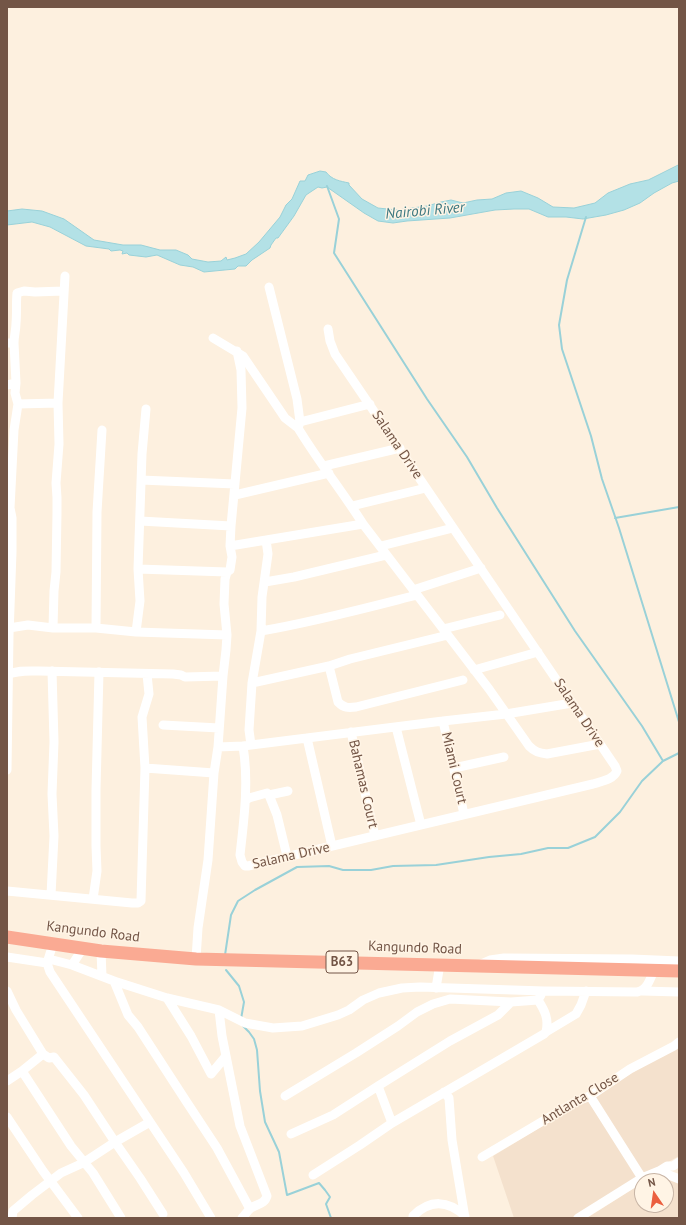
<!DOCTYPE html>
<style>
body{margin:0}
#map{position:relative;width:686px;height:1225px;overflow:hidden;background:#fdf0df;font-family:"PT Sans",sans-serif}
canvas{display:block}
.frame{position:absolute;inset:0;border:8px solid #735546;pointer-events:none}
.north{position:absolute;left:634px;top:1173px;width:40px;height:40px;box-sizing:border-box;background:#fff4e5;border:1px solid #c7b4a5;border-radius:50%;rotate:347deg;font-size:11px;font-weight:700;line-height:16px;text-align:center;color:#735546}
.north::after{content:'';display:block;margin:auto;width:14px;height:18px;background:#eb5f3f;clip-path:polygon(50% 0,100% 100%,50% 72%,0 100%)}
</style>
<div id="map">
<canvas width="686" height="1225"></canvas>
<div class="frame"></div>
<div class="north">N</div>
</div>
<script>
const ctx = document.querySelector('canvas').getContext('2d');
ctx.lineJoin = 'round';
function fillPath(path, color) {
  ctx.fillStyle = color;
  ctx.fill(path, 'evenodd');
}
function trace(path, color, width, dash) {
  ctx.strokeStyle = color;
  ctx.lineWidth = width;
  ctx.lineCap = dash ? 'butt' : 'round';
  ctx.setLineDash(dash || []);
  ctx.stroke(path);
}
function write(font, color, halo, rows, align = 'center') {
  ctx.font = font + ' "PT Sans",sans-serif';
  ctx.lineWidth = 3;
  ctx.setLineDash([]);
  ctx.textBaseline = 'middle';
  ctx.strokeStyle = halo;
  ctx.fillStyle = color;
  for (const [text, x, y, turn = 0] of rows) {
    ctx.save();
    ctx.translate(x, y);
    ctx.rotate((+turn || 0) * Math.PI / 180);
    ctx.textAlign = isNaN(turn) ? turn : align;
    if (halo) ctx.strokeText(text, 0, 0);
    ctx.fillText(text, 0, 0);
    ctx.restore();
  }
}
fillPath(new Path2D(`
 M679,1044V1156L642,1177L593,1097Z
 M587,1099L638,1178L571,1218H514L493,1156Z
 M658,1172L679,1179V1218H587L642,1183V1205H666V1181H645Z`), '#f4e1cd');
const water = new Path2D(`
 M679,165V181L672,183L654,193L640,203L624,210L606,215L583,219L566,217H548L529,209H514L495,210L450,218L407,221L393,223L378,221L364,213L327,187L322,188L318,187L306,195L294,216L278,238H276L271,245L270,248L252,260L246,266H238L235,269L204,272L193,267L180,265L157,255L146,257L129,255L127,253L122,254L123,251L120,250L111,251L109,249L86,246L50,227L32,222L7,225V211L22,209L42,211L64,219L94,240L123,245H141L160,250H176L188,255L192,259L208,262L221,261L226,257L227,260L235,258L246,254L259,242L280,217L286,205L292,199L300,181H305L308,175L320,171L326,172C332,180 340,181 349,183V185L362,199L378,208L397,210L427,206L441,202L451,200L463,203L477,200L492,199L506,193L521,191L538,198L553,207L574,208L595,203L608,193L630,184L648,180Z`);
fillPath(water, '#b3e1e6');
trace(water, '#99d1d8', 1);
trace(new Path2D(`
 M327,186L339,219L334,253L427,399L467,457L497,508L575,631L642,726L663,761
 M586,217L567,280L559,325L562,349L591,436L602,479L619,528L679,722
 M615,518L679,507
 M225,955L231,915L238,901L255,890L297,867L329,866L343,870H371L393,866L436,865L489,857L521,854L548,848H568L595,837L620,812L642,781L663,761L679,753
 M226,970L239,986L244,1002L241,1019
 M243,1026L249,1032L254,1039L257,1050L260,1091L265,1122L279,1152L287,1195L319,1183L325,1190L330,1197L326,1204L331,1218`), '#99d1d8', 2);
trace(new Path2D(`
 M269,287L297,399L300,422L298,428C318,461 342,491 363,524
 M213,338L243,356L281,412L285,418L298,428
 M7,343H14C14,336 16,330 16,323C17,313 16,303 17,293L24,291L35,292L63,291
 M14,343L16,383
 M7,385L16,383L15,393L18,404L58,403
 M300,422L370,404
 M324,466L400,448
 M141,480L235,484
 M235,495L329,473
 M352,506L426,488
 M140,521L231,526
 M230,546L363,524L489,689L529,746C535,752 539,753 547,754L600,744
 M381,546L453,528
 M138,569L227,572
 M265,582L294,577L386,555
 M413,590L481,568
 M9,628L28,625L53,628H96L136,632L227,635
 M53,628L54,591L56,572L57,512V498L56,483L59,444L58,403L65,276
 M96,628L97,512L102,430
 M443,629L500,615
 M261,631C314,622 366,608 417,595
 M136,632L140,601L138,569L142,454L146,409
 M329,666L338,702C344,708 348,708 356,707L463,680
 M474,670L538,652
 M7,675C17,670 28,671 39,671L173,674L181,675L185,677L223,676
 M252,683L329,666L350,659L448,635
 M443,721L464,814
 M163,725L219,728
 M396,727L421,825
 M351,732L375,836
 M307,738L332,846
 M251,745L249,730L252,683L261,631L262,597L268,554L266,540
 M243,746C249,783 244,819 240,855L242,862L245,866H248L593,784C602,781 613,780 617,771L615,766L335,354L330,341L328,329
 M218,747L243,746L443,721L506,714L572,703
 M145,768L214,773
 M454,768L504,757
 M7,770L9,635L12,552V518L10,508L14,430L18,404
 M269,795L288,791
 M246,800L249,798L267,793L269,795L277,815L287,856
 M7,891L132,903H138L141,901L145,768L142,717L149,694L147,674
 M51,895L54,836L52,794L54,742L52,671
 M93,899L97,871L96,846V790L99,672
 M53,944L47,963L50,972L184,1173L211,1218
 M101,951L102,976
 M7,957L47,963
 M49,959L72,965L114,981L167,998L219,1010L245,1023L273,1028L302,1026L338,1015L349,1010L363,1000L379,993L402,988L420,987L544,991L637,992C647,990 650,980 654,970
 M196,959L198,928L208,860L214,773L218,747L223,676L226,650L227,635L224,604L225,579L227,572L230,570L232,557L230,546L231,526L242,408L241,370L237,351
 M481,964L490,960L504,958L632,959L679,961
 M72,965L83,948
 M114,981L128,1015L138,1027L186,1101L217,1148L250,1209
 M436,988L440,964
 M7,991L16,1010L43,1054L49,1058L54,1057L84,1095L115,1142L140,1178L163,1214
 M642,991L679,992
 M167,998L191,1036L211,1074L226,1056
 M219,1010L222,1036L240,1126L267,1196C265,1204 257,1204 251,1208C248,1210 245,1215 242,1218
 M546,1032L576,1014L581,1005L586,991
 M22,1071L43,1054
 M7,1081L22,1071L71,1146L93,1173L121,1218
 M378,1086L392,1123
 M444,1092L449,1098L452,1140L465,1218
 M285,1096L356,1053L398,1026L417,1012L433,1004L450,999L511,1002
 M590,1096L642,1178
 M7,1117L43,1171L78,1218
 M291,1134L333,1115L378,1086L450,1041L498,1015L511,1002L538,1000L541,995
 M482,1157L575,1102L590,1096L630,1069L674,1046L679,1042
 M659,1171L679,1179
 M313,1175L360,1145L392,1123L544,1034L546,1032C549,1019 545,1011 538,1000
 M12,1218L13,1211L32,1195L61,1173L83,1163L115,1142L150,1122
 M413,1218V1216C430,1199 448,1200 465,1216
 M578,1218L642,1178L659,1171L667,1166H673L679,1162`), '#fff', 9);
trace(new Path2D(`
 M7,937L101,951L196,959L679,971`), '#faaa93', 13);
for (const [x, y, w] of [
 [342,962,32]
]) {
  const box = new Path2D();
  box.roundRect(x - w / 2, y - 11, w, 22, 3);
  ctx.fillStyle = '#fff4e5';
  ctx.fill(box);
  trace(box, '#735546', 1);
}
write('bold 13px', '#735546', null, [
 ["B63",342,962]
]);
write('14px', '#735546', '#fff4e5', [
 ["Salama Drive",397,445,56],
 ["Salama Drive",579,713,56],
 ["Miami Court",454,768,77],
 ["Bahamas Court",363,784,77],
 ["Salama Drive",291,856,-13],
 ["Kangundo Road",93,932,7],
 ["Kangundo Road",415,948,2],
 ["Antlanta Close",580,1099,-31]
]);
write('italic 15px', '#3d7881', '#fff4e5', [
 ["Nairobi River",425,211,-5]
]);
</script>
